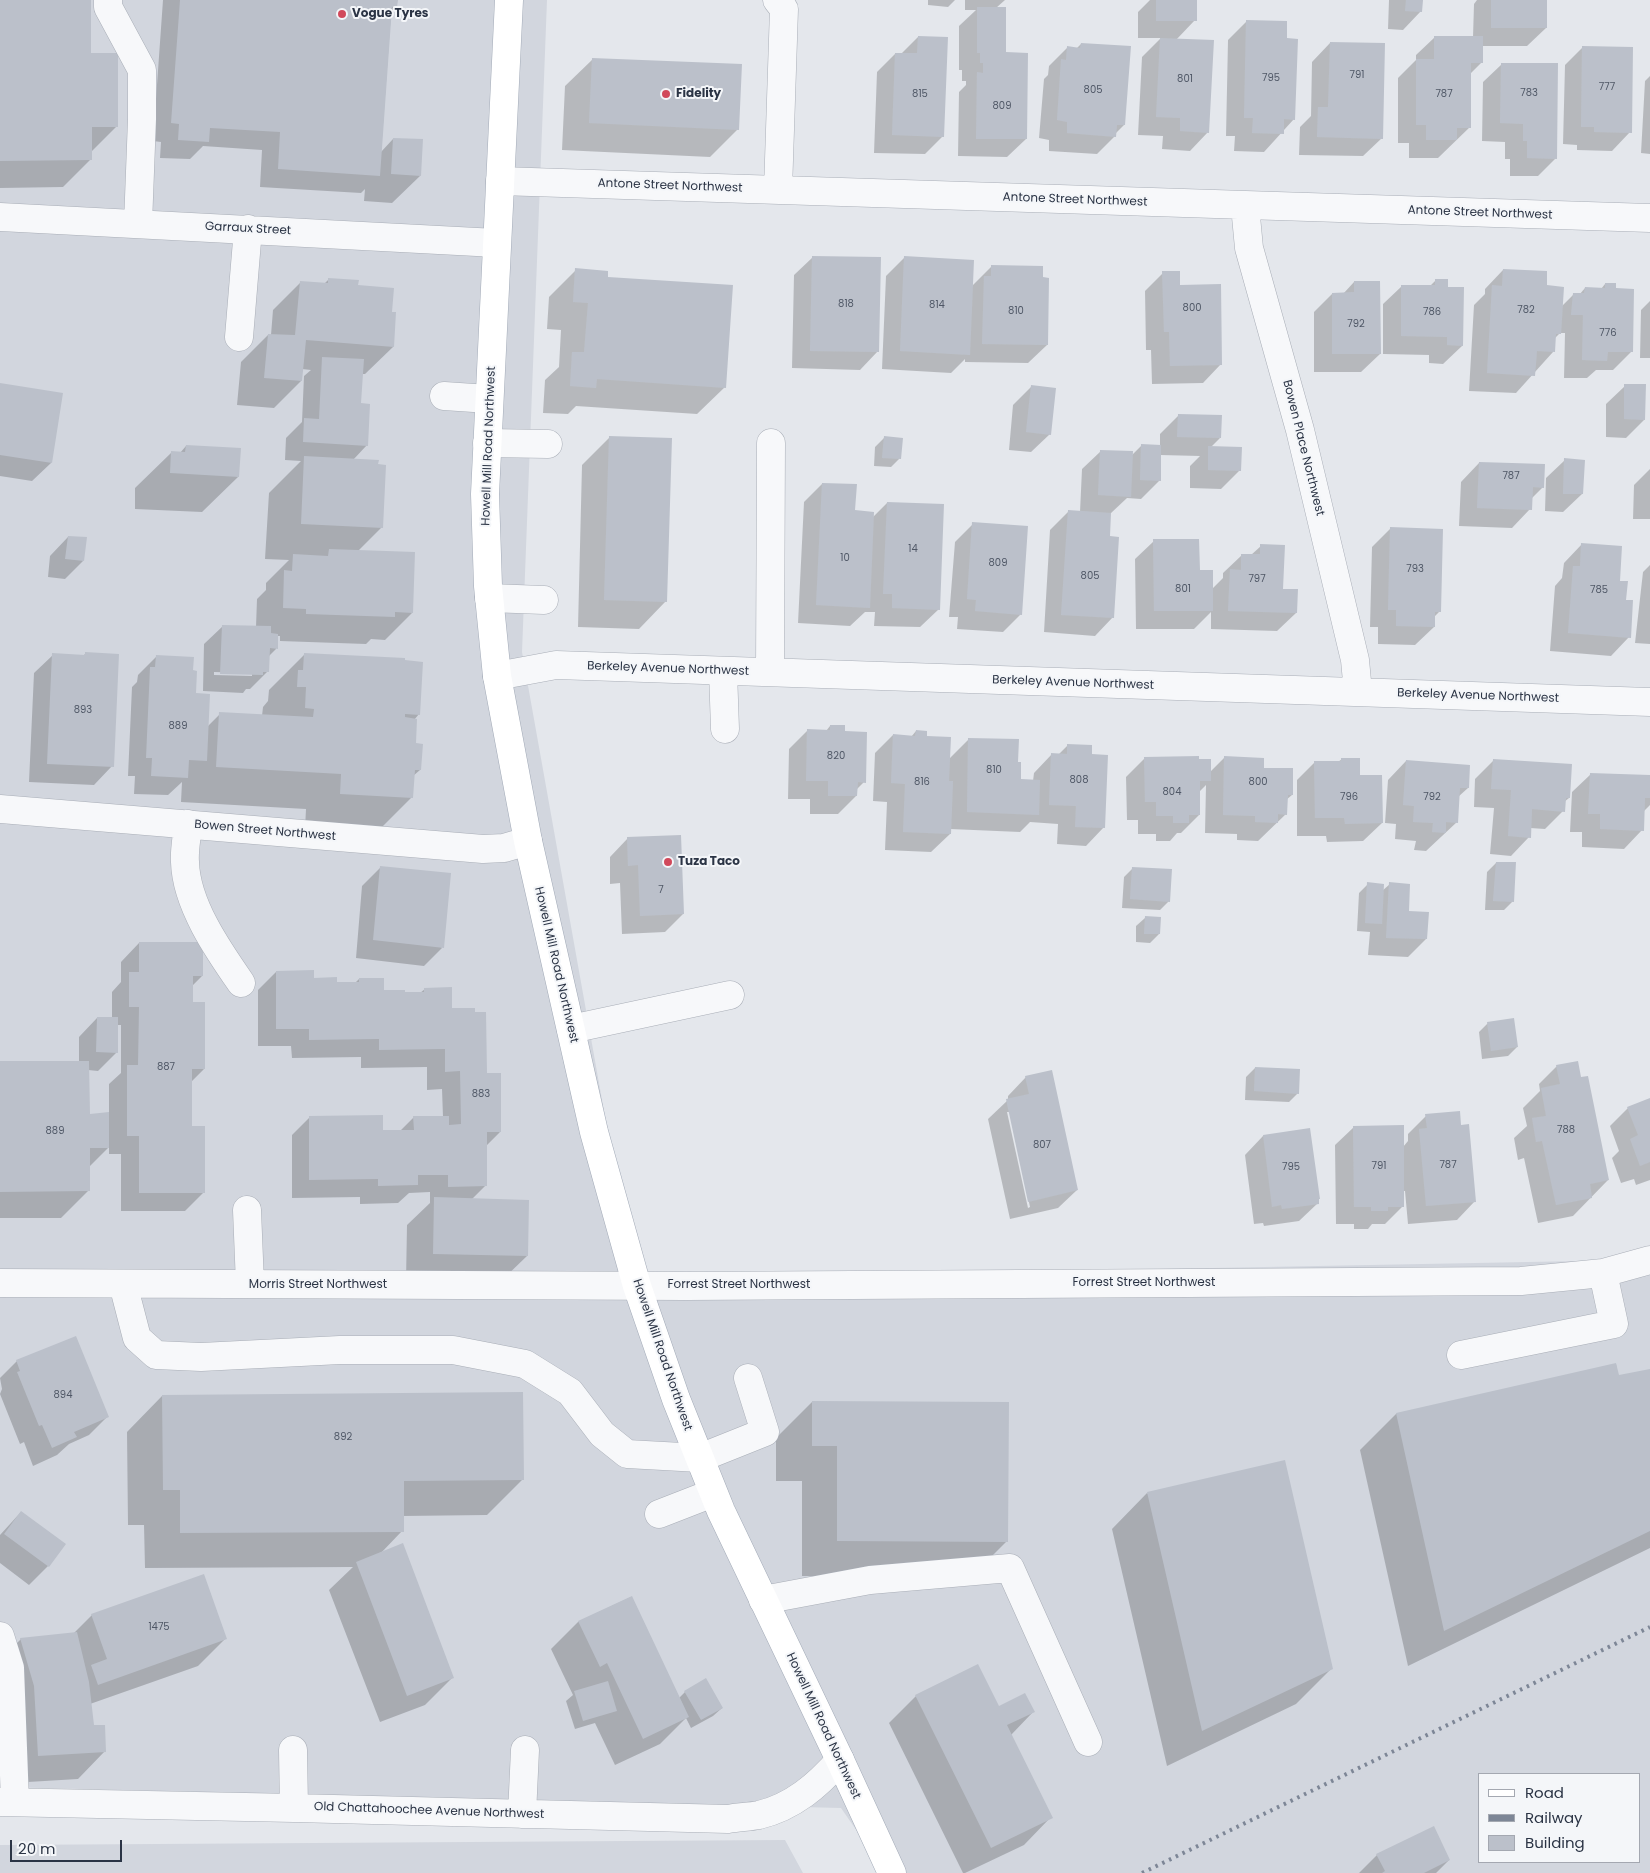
<!DOCTYPE html>
<style>
body{margin:0}
#map{position:relative;width:1650px;height:1873px;overflow:hidden;background:#e4e7ec;font-family:Poppins,sans-serif}
canvas{display:block}
.legend{position:absolute;left:1478px;top:1773px;width:162px;height:90px;box-sizing:border-box;background:#f4f6f9;border:1px solid #a4a8b1;margin:0;padding:6px 9px;list-style:none;font-size:15px;color:#2b3445}
.legend li{display:flex;align-items:center;gap:10px;height:25px}
.legend b{width:25px;border:1px solid #a4a8b1}
.scale{position:absolute;left:10px;top:1840px;width:112px;height:22px;box-sizing:border-box;border:2px solid #2b3445;border-top:0;padding-left:6px;font-size:15px;line-height:18px;white-space:nowrap;color:#2b3445;-webkit-text-stroke:4px #f4f6f9;paint-order:stroke}
</style>
<div id="map">
<canvas width="1650" height="1873"></canvas>
<ul class="legend">
<li><b style="height:6px;background:#fff"></b>Road</li>
<li><b style="height:6px;background:#7d8696"></b>Railway</li>
<li><b style="height:14px;background:#bbc0ca"></b>Building</li>
</ul>
<div class="scale">20 m</div>
</div>
<script>
const ctx = document.querySelector('canvas').getContext('2d');
ctx.lineJoin = 'round';
function fillPath(path, color) {
  ctx.fillStyle = color;
  ctx.fill(path, 'evenodd');
}
function trace(path, color, width, dash) {
  ctx.strokeStyle = color;
  ctx.lineWidth = width;
  ctx.lineCap = dash ? 'butt' : 'round';
  ctx.setLineDash(dash || []);
  ctx.stroke(path);
}
function write(font, color, halo, rows, align = 'center') {
  ctx.font = font + ' Poppins,sans-serif';
  ctx.lineWidth = 4;
  ctx.setLineDash([]);
  ctx.textBaseline = 'middle';
  ctx.strokeStyle = halo;
  ctx.fillStyle = color;
  for (const [text, x, y, turn = 0] of rows) {
    ctx.save();
    ctx.translate(x, y);
    ctx.rotate((+turn || 0) * Math.PI / 180);
    ctx.textAlign = isNaN(turn) ? turn : align;
    if (halo) ctx.strokeText(text, 0, 0);
    ctx.fillText(text, 0, 0);
    ctx.restore();
  }
}
fillPath(new Path2D(`
 M0,0H547L522,652L634,1279L1633,1260L1650,1251V1873H886L841,1808L0,1787ZM1479,1774H1639V1862H1479Z
 M785,1840L803,1873H0V1845Z`), '#d2d6de');
fillPath(new Path2D(`
 M0,0H90V54L117,126L90,153V160L63,187L0,188Z
 M163,0H397L396,7L391,13L381,152L393,139L420,176L392,203L364,201L365,189L361,193L260,187L262,150L203,146L190,159L160,158L161,142L153,141Z
 M928,0H955L948,7L928,5Z
 M965,0H1005L996,8L1005,53L1026,139L1007,157L958,156L959,92L966,85V81H962V70H959V26L976,10H965Z
 M1150,0H1195V20L1176,40L1208,132L1190,151L1162,149L1163,136L1138,135L1142,57L1161,38H1138V12Z
 M1389,0H1421V11L1403,30L1388,29Z
 M1477,0H1546V28L1527,46H1482V62L1470,74V127L1438,158H1409V143H1398V78L1416,60V55L1435,37H1473L1474,4Z
 M1247,21L1285,39L1294,119L1264,152L1234,151L1235,136H1226L1228,40Z
 M918,37L943,136L925,154L874,153L877,72L895,54H901Z
 M1330,43L1382,138L1363,156L1299,155L1300,127L1311,116L1312,62Z
 M1081,44L1124,125L1116,133L1115,136L1097,154L1049,151V140L1039,138L1044,79L1048,75L1049,66L1067,48H1077Z
 M1583,47L1630,132L1612,151L1577,150V145L1563,144L1565,65Z
 M593,59L738,129L710,157L562,150L565,86Z
 M1502,64L1556,158L1538,176H1510V159H1505V142L1482,141L1483,82Z
 M1650,76V154L1641,153L1645,81Z
 M813,257L878,351L860,370L792,368L794,275Z
 M904,258L972,286L992,266L1047,345L1028,363L965,362V359L951,373L882,369L886,276Z
 M576,270L607,278L725,387L697,414L576,406L568,414L543,413L545,380L559,367L561,330L547,329L549,297Z
 M1503,270L1546,286L1562,306L1573,295H1579L1585,288L1601,289L1605,284L1615,290L1631,352L1613,370H1596L1587,378H1564L1565,333H1560L1554,339L1553,352L1516,393L1469,391L1474,305L1485,294V289Z
 M1163,273L1179,286L1221,364L1203,383L1152,384L1151,350H1146L1145,291Z
 M329,279L357,286L390,313L393,347L365,374H362L360,404L367,445L353,460L382,527L357,552L412,613L385,640L371,639L366,644L280,641V636H277L276,649L268,657V671L250,689H246L243,693L203,691L204,644L223,626L256,627L257,599L266,590V583L289,560L265,559L269,493L301,461L285,460L286,438L302,422L304,376L311,370L302,369L301,381L274,408L237,405L241,362L268,335H271L273,310L301,282L324,284ZM214,672L252,673V676L214,675Z
 M1436,280L1447,288L1462,346L1443,364L1429,363V355L1383,354V304L1402,286H1430Z
 M1354,282L1380,354L1361,372H1314V312L1332,294H1343Z
 M1650,301V358H1640L1641,310Z
 M0,385L61,394L51,463L32,481L0,476Z
 M1032,386L1050,434L1031,452L1009,450L1013,405Z
 M1625,386L1644,420L1626,438L1606,437V404Z
 M1178,416L1220,438L1210,448L1240,470L1221,489L1190,488V466L1200,456L1160,455V480L1141,499L1127,498L1110,514L1108,537L1113,617L1095,636L1044,632L1050,530L1068,512H1080L1082,469L1101,451L1131,456L1142,445L1160,446V434Z
 M609,438L666,601L639,629L578,627L582,465Z
 M884,438L900,458L891,467L874,466L875,447Z
 M186,446L238,477L202,512L135,509V488L171,453H180Z
 M1565,460L1582,494L1563,512L1545,511L1546,478Z
 M1479,463L1543,487L1531,499L1530,509L1512,528L1459,526L1461,482Z
 M1650,469V519H1633L1634,485Z
 M822,484L854,512L872,518L887,503L939,609L920,627L874,626L875,612H865L850,626L798,623L804,502Z
 M973,524L1021,614L1003,632L957,629L958,617H949L955,542Z
 M1390,529L1439,612L1434,617V627L1415,645L1378,644V627H1370L1372,547Z
 M68,537L83,561L65,579L48,577L50,556Z
 M1154,541L1198,571L1212,589L1223,578V573L1242,555H1251L1261,546L1282,590L1296,613L1277,631L1211,629V612L1194,629H1136L1135,559Z
 M1582,544L1618,582L1625,601L1629,637L1611,656L1550,651L1555,586L1562,578L1564,563Z
 M1650,565V644L1635,643L1643,572Z
 M86,653L112,766L94,785L29,782L34,673L53,655L83,656Z
 M305,654L419,714L414,720V744L420,770L413,776L412,797L376,833L305,829L306,809L181,802L182,782L168,795L134,794L135,776H128L132,687L137,682L138,675L156,657L192,671L195,694L208,726L220,714L262,716L263,707L268,701L269,690Z
 M830,726L843,732L864,782L856,790V796L838,814H810V799H788L789,749L807,731H826Z
 M916,731L926,737L949,759L969,739L1017,763L1019,780L1033,781L1034,773L1052,754L1058,755L1068,745L1104,827L1086,846L1057,844L1058,824L1030,822L1020,832L950,829V834L931,852L885,850L887,802L873,801L875,753L893,735L911,737Z
 M1145,758L1198,761L1210,772L1224,758L1263,769L1292,795L1286,800V814L1258,841L1237,840V834L1205,833L1206,785L1199,792V815L1181,833H1177L1170,841H1156V834H1138V820H1127L1126,777Z
 M1342,759L1359,776L1382,823L1363,841L1327,842L1326,836H1297V780L1315,762H1338Z
 M1406,761L1468,788L1458,797L1457,822L1426,851L1414,850L1416,841L1395,839L1396,824L1385,823L1388,780Z
 M1493,761L1569,798L1564,802L1563,811L1545,829L1530,828L1529,837L1511,856L1490,854L1494,808L1474,807L1475,779Z
 M1591,774L1650,777V805L1643,812L1642,830L1624,849L1582,847V832H1570L1572,792Z
 M628,838L683,914L665,932L622,934L620,883L610,884V857Z
 M1496,863L1513,901L1504,910H1485L1487,872Z
 M381,867L442,948L424,966L356,958L362,886Z
 M1133,868L1169,901L1160,910L1122,908L1124,877Z
 M1368,884L1382,891L1390,884L1426,939L1408,957L1368,955L1370,932L1357,931L1359,893Z
 M1145,918L1159,934L1150,943L1136,942V926Z
 M139,943L202,976L192,986V1003L204,1069L191,1082V1127L203,1193L185,1211H121V1154H109V1147L89,1167V1190L61,1218H0V1062H79V1037L97,1018H112V992L121,982V962ZM117,1025H121V1073L109,1084V1113L88,1115V1070L98,1071L117,1052Z
 M276,972L335,983H355L359,979L383,991L404,993H420L425,989L451,1009L486,1074L500,1132L486,1146V1185L472,1199L527,1256L499,1283L406,1281L407,1225L430,1203V1192L409,1193L398,1203L360,1204V1197L292,1198V1135L310,1117L382,1131H400L414,1117H443L442,1089L427,1090V1067L361,1068V1057L292,1058L291,1046H258V990Z
 M1488,1023L1517,1047L1508,1056L1482,1059L1479,1032Z
 M1557,1066L1608,1180L1573,1216L1538,1223L1524,1158L1518,1160L1514,1138L1527,1126L1523,1108L1540,1091L1539,1084Z
 M1255,1068L1298,1093L1289,1102L1245,1100L1246,1077Z
 M1026,1077L1077,1190L1058,1208L1010,1219L988,1119L1008,1100V1096ZM1007,1112H1010L1030,1207L1028,1208Z
 M1650,1100V1180L1636,1185L1634,1179L1621,1183L1612,1158L1619,1151L1610,1126L1628,1108Z
 M1426,1116L1460,1126L1475,1201L1457,1220L1408,1224L1405,1191H1403V1206L1385,1224H1372L1368,1229H1354V1224H1336L1335,1145L1354,1127L1403,1147L1408,1141V1134Z
 M1309,1130L1318,1203L1299,1221L1264,1226L1263,1223L1254,1224L1245,1155L1263,1136Z
 M17,1361L107,1417L89,1435L69,1444L57,1455L33,1466L24,1442L20,1444L0,1394L2,1389L0,1378Z
 M1616,1364L1618,1377L1650,1370V1548L1408,1666L1360,1450L1396,1414Z
 M162,1396L522,1480L487,1515L402,1516V1531L380,1554L453,1677L425,1705L380,1722L329,1590L353,1567L145,1568L144,1525H128L127,1432Z
 M812,1402L1007,1541L971,1577L802,1576V1481H776V1438Z
 M1147,1493L1332,1668L1296,1704L1167,1766L1112,1529Z
 M21,1512L64,1544L48,1566L29,1585L0,1563V1535Z
 M631,1597L678,1699L685,1692L722,1708L713,1716L691,1728L686,1718L660,1744L615,1765L595,1723L575,1729L566,1701L573,1695L551,1649L578,1622Z
 M92,1615L225,1639L198,1666L90,1704L93,1727L105,1751L78,1779L11,1783L0,1660L21,1639L73,1634Z
 M916,1696L1033,1712L1011,1735L1051,1817L1024,1845L965,1873H963L889,1723Z
 M1377,1855L1449,1860L1436,1873H1359Z`), '#0003');
fillPath(new Path2D(`
 M0,0H91V53H118V127H92V160L0,161Z
 M180,0H398L397,7H392L380,176L278,169L280,132L210,128L209,142L178,140L179,124L171,123Z
 M1156,0H1197V21H1156Z
 M1406,0H1423L1422,12L1405,11Z
 M1491,0H1547V28H1491Z
 M977,7H1006V52L1028,53L1027,139H976L977,72L983,73V63H980V53H977Z
 M1246,20L1287,21V38L1298,39L1295,120L1284,119V134L1252,133L1253,118H1244Z
 M918,36L948,37L944,137L892,135L895,53H917Z
 M1434,36H1483V63H1471V128H1457V140H1426V125H1416V59H1434Z
 M1160,38L1214,40L1209,133L1180,131V118L1156,117Z
 M1330,42L1385,43L1383,139L1317,137L1318,107H1328Z
 M1081,43L1131,46L1125,125H1117L1116,137L1067,133V122L1057,120L1061,59L1066,60L1067,46L1080,48Z
 M1582,46L1633,47L1632,133L1594,132V127H1581Z
 M592,58L742,64L739,130L589,123Z
 M1501,63H1558L1557,159L1527,158V141H1523V124L1500,123Z
 M393,138L423,139L421,176L391,174Z
 M812,256L881,257L879,352L810,351Z
 M904,256L974,260L970,355L900,351Z
 M991,265L1043,266V277L1049,278L1048,345L982,344L984,276H991Z
 M575,268L608,271V277L733,285L726,388L597,379L596,388L570,386L572,352H584L588,303L573,302Z
 M1503,269L1547,271V285L1564,287L1561,334H1556L1555,352L1537,351L1535,376L1487,373L1492,285L1502,286Z
 M1162,271H1180V285L1221,284L1222,365L1170,366L1169,332H1164Z
 M328,278L359,280L358,285L394,288L392,312H396L394,347L306,340L302,381L264,378L268,334L295,335L300,281L328,283Z
 M1435,279H1448V287H1464L1463,346L1447,345V337L1401,336V285H1435Z
 M1354,281H1380L1381,354H1332V293L1354,292Z
 M1605,283H1616V288L1634,289L1633,352H1608L1607,361L1582,360L1583,315H1571L1573,293H1584L1585,287L1605,288Z
 M322,357L364,359L361,403L370,404L368,446L303,442L304,418L319,419Z
 M0,383L63,393L52,463L0,455Z
 M1624,384H1646L1645,420L1624,419Z
 M1031,385L1056,388L1051,435L1026,432Z
 M1178,414L1222,415L1221,438L1177,437Z
 M609,436L672,438L667,602L604,600Z
 M884,436L903,438L901,459L882,458Z
 M1141,444L1161,445V481L1140,480Z
 M186,445L241,448L239,477L170,473L171,451L185,452Z
 M1208,446L1242,447L1241,471L1208,470Z
 M1100,450L1133,451L1131,497L1098,495Z
 M304,456L379,460L378,464L386,465L383,528L301,524Z
 M1564,458L1585,460L1583,494H1563Z
 M1479,462L1545,464L1544,488L1533,487L1532,510L1477,508Z
 M822,483L857,484L855,510L874,512L870,608L816,605Z
 M887,502L944,504L940,610L892,608V594H883Z
 M1068,510L1111,513L1110,536L1119,537L1114,618L1061,615Z
 M972,522L1028,526L1022,615L975,611L976,600L967,599Z
 M1390,527L1443,529L1441,612H1435V627L1396,626V610H1388Z
 M68,536L87,537L84,561L65,559Z
 M1153,539H1199L1200,570H1213V611H1154Z
 M1581,543L1622,546L1620,581H1628L1626,600H1633L1631,638L1568,633L1573,566H1580Z
 M1260,544L1285,545L1283,589H1298L1297,613L1228,611L1230,569L1241,570V554H1260Z
 M329,549L415,552L413,613L395,612V617L306,614V609L283,608L284,570L292,571L293,554L328,556Z
 M222,625L271,626V633L278,634V649L270,648L269,672H263V675L220,674Z
 M85,652L119,654L114,767L47,764L52,653L85,655Z
 M304,653L405,658V660L423,662L420,715L405,714V717L417,719L416,743L423,744L421,770H415L413,798L340,794L341,774L216,767L219,712L313,717L314,709L305,708L306,687H297L298,670H303Z
 M156,655L194,657L193,670L197,671L196,693L210,694L207,761L189,760L188,778L151,776L152,758H146L150,667H155Z
 M830,725H845V731L867,732L866,783L858,782L857,796H828V781H806L807,729L830,730Z
 M916,730L927,731V736L951,737L949,781H953L951,834L903,832L905,784L891,783L893,734L915,736Z
 M968,738L1019,739L1018,762H1021V779L1040,780L1039,815L967,812Z
 M1067,744L1092,745V754L1108,755L1105,828L1075,827L1076,806L1049,805L1051,753L1067,754Z
 M1199,756V759H1211V781H1200V815H1189V823H1173V816H1156V802H1145L1144,757Z
 M1224,756L1264,758V768H1293V795H1288L1287,815L1278,814V823L1255,822V816L1223,815Z
 M1341,758H1360V775H1382L1383,823L1345,824L1344,818H1315L1314,761H1341Z
 M1493,759L1572,764L1570,798H1566L1565,812L1532,809L1531,838L1508,836L1511,790L1491,789Z
 M1406,760L1470,765L1469,788H1460L1458,823L1446,822V833L1432,832L1433,823L1413,822L1414,806L1403,805Z
 M1590,773L1650,775V798H1645L1644,831L1600,829V814H1588Z
 M681,835L684,914L640,916L638,865L628,866L627,837Z
 M1496,862H1516L1514,902L1493,901Z
 M380,866L451,873L444,948L373,940Z
 M1132,867L1172,869L1170,902L1130,899Z
 M1367,882L1384,884L1382,924L1365,923Z
 M1389,882L1410,884L1409,911L1429,912L1427,939L1386,938Z
 M1145,916L1161,917L1160,934H1144Z
 M139,942H203V976H193V1002H205V1069H192V1126H205V1193H139V1136H127V1065H138L139,1007H129V972H139Z
 M314,970V978L337,977V982H359V978H384V990H405V992H424V988L452,987V1008H475V1012H486L487,1073H501V1132H487V1186L448,1187V1175H418V1185L378,1186V1179L309,1180V1116L383,1115V1130H414L413,1116H449V1125L461,1124L460,1071L445,1072V1049L379,1050V1039L309,1040V1029H276V971Z
 M97,1017H118V1053L96,1052Z
 M1514,1018L1518,1047L1491,1051L1487,1022Z
 M0,1061H89L90,1114L109,1112V1148H90V1191L0,1192Z
 M1578,1061L1581,1077L1588,1076L1609,1180L1590,1184L1592,1198L1556,1205L1542,1141L1536,1142L1532,1118L1546,1116L1541,1088L1560,1084L1556,1065Z
 M1255,1067L1300,1069L1299,1094L1254,1091Z
 M1052,1070L1078,1190L1028,1202L1006,1099L1029,1094L1025,1076Z
 M1650,1098V1162L1640,1166L1630,1139L1638,1135L1627,1107Z
 M1460,1111L1461,1125L1469,1124L1476,1202L1426,1206L1419,1129L1427,1128L1425,1114Z
 M1404,1125V1207H1388V1211H1371V1207H1354L1353,1126Z
 M1310,1128L1320,1199H1319V1204L1282,1209L1281,1205L1272,1207L1263,1135Z
 M434,1197L529,1200L528,1256L433,1254Z
 M76,1336L109,1417L74,1432L77,1437L52,1448L42,1425L39,1426L17,1372L20,1371L16,1360Z
 M1616,1363L1619,1375L1650,1369V1531L1444,1631L1396,1413Z
 M523,1392L524,1480L404,1481V1532L180,1533V1490H163L162,1395Z
 M812,1401L1009,1402L1008,1542L837,1541V1446H812Z
 M1285,1460L1333,1669L1202,1731L1147,1492Z
 M21,1511L66,1544L49,1567L4,1534Z
 M403,1543L454,1678L407,1696L356,1562Z
 M204,1574L227,1639L98,1685L91,1665L107,1659L91,1614Z
 M632,1596L689,1717L643,1739L607,1663L600,1667L578,1621Z
 M77,1632L89,1682L94,1725H105L106,1752L38,1756L34,1686L20,1638Z
 M978,1664L999,1706L1025,1693L1035,1712L1007,1725L1053,1818L991,1848L915,1695Z
 M706,1678L723,1708L701,1720L684,1691Z
 M608,1681L617,1711L583,1721L574,1691Z
 M1434,1826L1450,1860L1424,1873H1382L1385,1871L1376,1854Z`), '#bbc0ca');
const minor = new Path2D(`
 M108,0V7L142,70V119L138,224
 M777,0L784,9L778,190
 M500,181L1650,218
 M1245,206L1249,248L1300,430L1355,660L1358,692
 M0,217L496,243
 M239,337L248,229
 M444,396L489,399
 M487,443L548,444
 M489,598L544,600
 M723,671L725,729
 M770,672L771,443
 M497,676L556,665L1650,702
 M0,809L483,849L504,848L528,841
 M188,824C187,837 184,850 185,862C186,904 218,950 241,983
 M571,1029L730,995
 M247,1210L250,1284
 M0,1283L686,1286L1521,1281L1603,1273L1650,1260
 M123,1284L137,1338L156,1355L201,1357L340,1350H453L525,1364L570,1392L602,1434L627,1454L700,1458L765,1432L748,1378
 M1461,1355L1614,1324L1603,1273
 M659,1514L713,1493
 M763,1600L870,1580L1010,1568L1088,1742
 M0,1636L10,1668L15,1802
 M293,1750L294,1808
 M0,1802L294,1808L728,1819C738,1817 749,1817 759,1815C793,1807 818,1785 840,1760
 M522,1814L525,1750`);
const major = new Path2D(`
 M509,0L485,494L488,586L497,676L528,841L594,1132L637,1286L676,1399L721,1511L840,1760L892,1873`);
trace(minor, '#a9aeb7', 29);
trace(major, '#a3abb8', 29);
trace(minor, '#f7f8fa', 28);
trace(major, '#fff', 28);
trace(new Path2D(`
 M1142,1873L1650,1627`), '#7d8696', 4, [2.5, 5]);
for (const [x, y, r, color] of [
 [342,14,5,"#d1495b"],
 [666,94,5,"#d1495b"],
 [668,862,5,"#d1495b"]
]) {
  const dot = new Path2D();
  dot.arc(x, y, r, 0, 2 * Math.PI);
  ctx.fillStyle = color;
  ctx.fill(dot);
  trace(dot, '#f4f6f9', 2);
}
write('10px', '#4f5766', null, [
 ["791",1357,75],
 ["795",1271,78],
 ["801",1185,79],
 ["777",1607,87],
 ["805",1093,90],
 ["783",1529,93],
 ["815",920,94],
 ["787",1444,94],
 ["809",1002,106],
 ["818",846,304],
 ["814",937,305],
 ["800",1192,308],
 ["782",1526,310],
 ["810",1016,311],
 ["786",1432,312],
 ["792",1356,324],
 ["776",1608,333],
 ["787",1511,476],
 ["14",913,549],
 ["10",845,558],
 ["809",998,563],
 ["793",1415,569],
 ["805",1090,576],
 ["797",1257,579],
 ["801",1183,589],
 ["785",1599,590],
 ["893",83,710],
 ["889",178,726],
 ["820",836,756],
 ["810",994,770],
 ["808",1079,780],
 ["816",922,782],
 ["800",1258,782],
 ["804",1172,792],
 ["796",1349,797],
 ["792",1432,797],
 ["7",661,890],
 ["887",166,1067],
 ["883",481,1094],
 ["788",1566,1130],
 ["889",55,1131],
 ["807",1042,1145],
 ["787",1448,1165],
 ["791",1379,1166],
 ["795",1291,1167],
 ["894",63,1395],
 ["892",343,1437],
 ["1475",159,1627]
]);
write('bold 12px', '#2b3445', '#f4f6f9', [
 ["Vogue Tyres",352,14],
 ["Fidelity",676,94],
 ["Tuza Taco",678,862]
], 'left');
write('12px', '#2b3445', '#f4f6f9', [
 ["Antone Street Northwest",670,186,2],
 ["Antone Street Northwest",1075,200,2],
 ["Antone Street Northwest",1480,213,2],
 ["Garraux Street",248,229,3],
 ["Howell Mill Road Northwest",489,446,-88],
 ["Bowen Place Northwest",1303,448,76],
 ["Berkeley Avenue Northwest",668,669,2],
 ["Berkeley Avenue Northwest",1073,683,2],
 ["Berkeley Avenue Northwest",1478,696,2],
 ["Bowen Street Northwest",265,831,5],
 ["Howell Mill Road Northwest",556,965,77],
 ["Forrest Street Northwest",1144,1283],
 ["Morris Street Northwest",318,1285],
 ["Forrest Street Northwest",739,1285],
 ["Howell Mill Road Northwest",662,1355,71],
 ["Howell Mill Road Northwest",823,1726,65],
 ["Old Chattahoochee Avenue Northwest",429,1811,2]
]);
</script>
